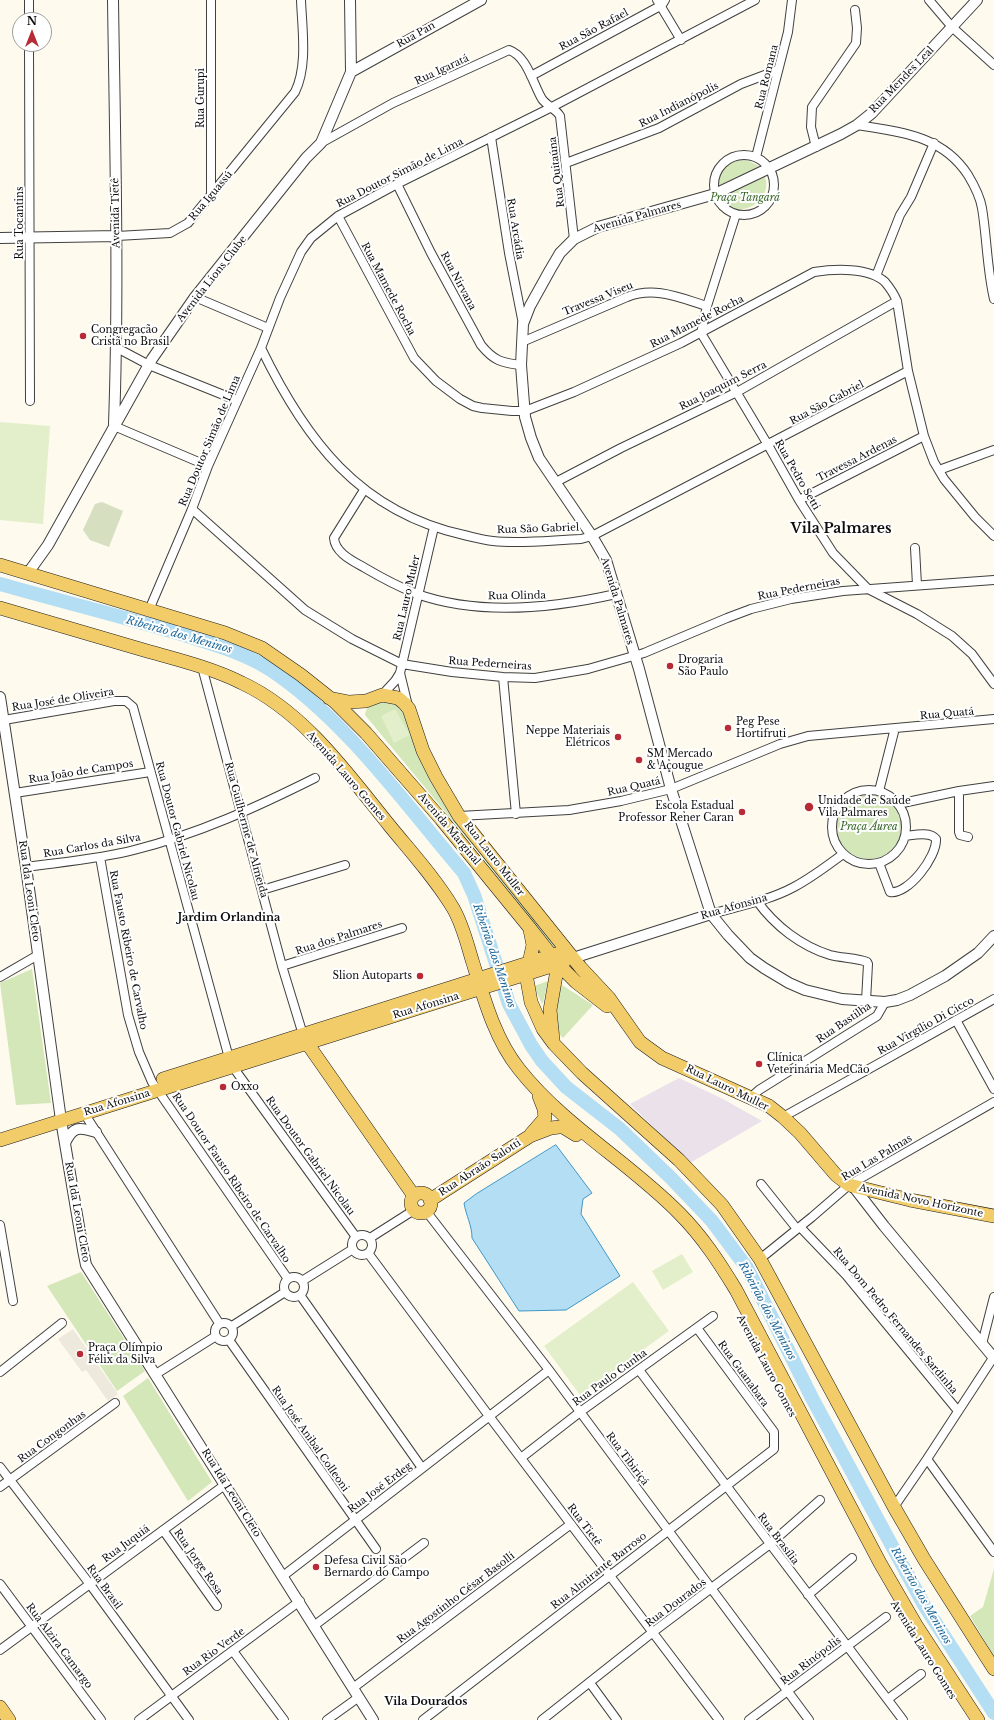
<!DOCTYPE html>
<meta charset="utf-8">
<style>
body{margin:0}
#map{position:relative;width:994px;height:1720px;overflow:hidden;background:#fefaed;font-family:"Libre Baskerville",serif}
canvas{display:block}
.north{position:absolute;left:12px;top:12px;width:40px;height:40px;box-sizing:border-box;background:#fff;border:1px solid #9e9e9e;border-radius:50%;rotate:0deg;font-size:11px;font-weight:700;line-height:16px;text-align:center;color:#0d0d0d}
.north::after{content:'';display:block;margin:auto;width:14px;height:18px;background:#b72b37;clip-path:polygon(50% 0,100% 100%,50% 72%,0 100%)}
</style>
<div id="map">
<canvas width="994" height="1720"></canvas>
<div class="north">N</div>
</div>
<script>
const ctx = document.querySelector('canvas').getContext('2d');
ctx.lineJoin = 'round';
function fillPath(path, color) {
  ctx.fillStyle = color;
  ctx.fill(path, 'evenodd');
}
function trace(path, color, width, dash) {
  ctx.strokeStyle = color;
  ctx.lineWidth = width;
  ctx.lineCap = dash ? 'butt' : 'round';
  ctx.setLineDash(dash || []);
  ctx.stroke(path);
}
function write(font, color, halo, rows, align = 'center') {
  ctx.font = font + ' "Libre Baskerville",serif';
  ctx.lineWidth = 4;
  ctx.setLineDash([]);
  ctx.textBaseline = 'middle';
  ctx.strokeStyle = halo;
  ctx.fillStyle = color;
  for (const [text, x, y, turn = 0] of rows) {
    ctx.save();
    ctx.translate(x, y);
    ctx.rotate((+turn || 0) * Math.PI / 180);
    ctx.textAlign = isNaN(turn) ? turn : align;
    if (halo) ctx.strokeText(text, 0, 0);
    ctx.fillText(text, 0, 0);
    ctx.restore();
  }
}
fillPath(new Path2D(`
 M679,1078L723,1099L762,1121L690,1163L630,1104Z`), '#eae1eb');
fillPath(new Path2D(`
 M742,159L751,162L759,166L757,168L715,187L719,170L732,161Z
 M762,177H765C774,203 733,223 720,198L721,197Z
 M383,699L402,705L419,756L559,949L558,953L476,849L365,715C366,705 375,703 383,699Z
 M837 827a32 32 0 1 1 64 0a32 32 0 1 1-64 0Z
 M32,969L51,1103L16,1105L0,983Z
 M548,981L543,1003L542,1004L534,986Z
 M562,985L593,1005L563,1038C550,1027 556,999 562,985Z
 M81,1272L145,1371L117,1391L47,1286Z
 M148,1378L212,1482L188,1501L123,1396Z
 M994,1569V1656L970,1616L983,1607Z`), '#d3e7b9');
fillPath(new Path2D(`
 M102,502L123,511L109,547L90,540L83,530L95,504Z`), '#d6dfc0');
fillPath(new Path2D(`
 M0,422L50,426L43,524L0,520Z
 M395,709L410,735L394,743L381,716Z
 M682,1254L693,1272L663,1290L652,1271Z
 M633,1282L669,1331L580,1395L544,1346Z`), '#e3efca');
fillPath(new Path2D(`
 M73,1329L118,1394L108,1401L86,1370L82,1372L58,1339Z`), '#eee9dd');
const water = new Path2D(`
 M556,1145L592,1193L583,1199L581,1214L620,1276L566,1310L519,1311L472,1238C472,1225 466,1216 464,1203L476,1194Z`);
fillPath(water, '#b4def3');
trace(water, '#3f96c7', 1);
trace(new Path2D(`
 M0,584C60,601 121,616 181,634C212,644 243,652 271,670C346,720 405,804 464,873L474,895L509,1004L531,1045L542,1061L566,1087L620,1129L671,1178L712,1221L747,1268L812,1398L924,1605L994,1713`), '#b4def3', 14);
const minor = new Path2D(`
 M29,0V20
 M211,0V196
 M657,0L681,40
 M929,0L952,27L994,65
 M29,44L30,401
 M531,76L662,5L665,0
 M857,125C900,132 942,135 968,175C974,185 980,196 982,208C987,238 987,270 994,299
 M491,137L509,253L523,324
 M321,143L393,103L509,50C527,56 533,84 542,99C547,106 556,109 560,116L574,239
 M816,147L811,127L812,107L856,43L857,28L855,10
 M714 185a30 30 0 1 1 60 0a30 30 0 1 1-60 0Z
 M756,157L788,32L792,0
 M566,163L659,128L741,84L778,70
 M397,184L431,253L481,345C494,361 502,363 521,365
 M736,214L707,306L701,333L768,445L799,500L833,553L868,589L917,614L952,636L972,654L994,684
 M338,216L414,358L436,381L460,399L473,406L482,408L512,411H525L574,392L681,343L814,272C834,269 869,267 885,282C890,288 894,294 897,301L908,371L924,436L934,462L944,479L975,517L994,536
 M117,236L170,233L188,223L295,92C308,66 302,28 301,0
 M876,276L900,215L911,197L934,143
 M195,297L268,328
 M522,342L627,297C655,286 680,298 707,306
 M117,348L149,365L236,400
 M261,348C305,439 359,512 464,535C473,537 483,540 493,541C522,544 552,540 581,539L592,536L908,371
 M114,426L208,466
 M939,470L994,450
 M556,482L621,448L737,392L897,301
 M364,490L334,538C335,553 353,561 365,568C382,578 399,587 417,594C479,616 554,608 616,594
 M799,500L924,436
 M192,509L305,610L352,639L402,664L452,672L503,677L535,678L588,669L644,653L727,618L751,609L791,599L843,591L994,580
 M915,548L917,585
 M149,610L192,509L208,466L261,348L280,298L301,252L311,238L338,216L397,184L550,108L755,0
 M202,667L282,966L304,1038
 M400,673L408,706
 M503,677L516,814
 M382,695L395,681L400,673L434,527
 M4,720L114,701H126L133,707L229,1058L233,1067L356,1237
 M832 827a37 37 0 1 1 74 0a37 37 0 1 1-74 0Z
 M879,791L895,728
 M959,791V832L960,835L968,837
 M15,793L150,772
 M898,804L959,791L994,786
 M459,816L569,810L621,801L671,789L780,744L808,736L994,719
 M100,857L128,1015L139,1052L152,1082L288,1279
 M879,863L890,892C908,895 937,857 936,839C930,831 914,835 905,836
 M26,867C62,862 99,859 134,850C198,834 257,807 315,778
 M262,890L345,865
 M757,901C775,926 801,946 830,955C841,958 858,958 867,962L868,964L866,1001
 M711,914C739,906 768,901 794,887C811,878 827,866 843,854
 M282,966L402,928
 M0,977L38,955
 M956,1020L994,1089
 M750,1098L759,1090L877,1016L885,1002
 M84,1113L219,1323
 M783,1117L994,999
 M761,1184L797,1229
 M426,1211L549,1370L809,1720
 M0,1225L13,1301
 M800,1227L846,1275L958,1411
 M352 1245a10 10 0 1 1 20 0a10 10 0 1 1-20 0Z
 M370,1238L414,1210
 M368,1253L489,1416L719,1720
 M760,1259L812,1217L849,1185L994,1102
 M284 1287a10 10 0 1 1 20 0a10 10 0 1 1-20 0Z
 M302,1281L353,1249
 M300,1295L422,1468
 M215 1332a9 9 0 1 1 18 0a9 9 0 1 1-18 0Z
 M232,1326L285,1292
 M229,1340L376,1549
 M982,1344L994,1297
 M639,1370L903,1720
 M0,1372L62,1323
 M156,1374L216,1336
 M521,1458L580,1412L713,1316
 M927,1459L994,1552
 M0,1467L89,1583L189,1720
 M0,1487L115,1403
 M894,1507L927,1459L993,1358
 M163,1530L217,1606
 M283,1576L549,1370
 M0,1584L101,1720
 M808,1595L852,1558
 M315,1625L424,1543
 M0,1650L226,1484
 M233,1651L284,1720
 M590,1683L617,1720
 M353,1688L571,1524
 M888,1699L921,1674
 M139,1720L300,1601
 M327,1720L359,1697
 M423,1720L774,1449V1432L697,1328
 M542,1720L653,1632L770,1544L820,1500
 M749,1720L886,1617`);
const tertiary = new Path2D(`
 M113,0C115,141 119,283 114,424
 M977,0L872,113L857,125L841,134L715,194L598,227L574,239L560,253L550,270L530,306L523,324L521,365L525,417L531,438L539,458L592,536L606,560L639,669L671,789L711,914L728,935L750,958L764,968L789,983L805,990L842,999L885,1002L897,1000L910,995L945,976L978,953L994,936
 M351,72L481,0
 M0,238L117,236
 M28,573L48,545L152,359L195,297L306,158L321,143L351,72L350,0
 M0,697L26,867L61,1120L83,1250L86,1265L373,1720
 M573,958L711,914
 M65,1143C73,1126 79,1127 96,1132
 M853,1186L884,1226L994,1358`);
const primary = new Path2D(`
 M0,565L225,633L262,648L301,675L335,702L366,733L441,819L529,927L558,964L576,982L607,1006
 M0,608C49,622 98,637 147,651C179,660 212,668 242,683C304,712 347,773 389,825C411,852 435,878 453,908C463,925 467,944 473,963C484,999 495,1039 519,1069C564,1126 629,1162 679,1213C702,1236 719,1262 736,1290L880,1563L916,1625L978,1720
 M329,698L349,702L366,701L382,695L398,698L404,703L409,709L423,751L436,777L459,816L581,968L609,998L640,1042L662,1058L769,1106L783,1117L800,1133L836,1175L849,1185L910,1200L994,1216
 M529,963L533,945L530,930
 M526,974L531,1002L543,1029L554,1044L582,1073L679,1160L722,1205L760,1259L894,1507L924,1559L994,1669
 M553,1040L550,1010L558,964
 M307,1043L414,1196
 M163,1079L560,953
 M531,1134L545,1118L544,1109L539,1096
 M0,1140L564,962
 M411 1203a10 10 0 1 1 20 0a10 10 0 1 1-20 0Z
 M430,1200L530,1136L551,1128L559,1127H563L576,1135
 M0,1707L9,1720`);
trace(minor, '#404040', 10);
trace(tertiary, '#404040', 12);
trace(primary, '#1e1e1e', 14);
trace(minor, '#fff', 8);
trace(tertiary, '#fff', 10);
trace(primary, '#f2cc69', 13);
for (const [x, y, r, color] of [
 [83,336,4,"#b72b37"],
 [670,666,4,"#b72b37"],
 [728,728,4,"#b72b37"],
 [618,737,4,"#b72b37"],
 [639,760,4,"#b72b37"],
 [809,807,5,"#b72b37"],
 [742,812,4,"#b72b37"],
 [420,976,4,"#b72b37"],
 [759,1064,4,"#b72b37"],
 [223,1087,4,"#b72b37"],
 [80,1354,4,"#b72b37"],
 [316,1567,4,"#b72b37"]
]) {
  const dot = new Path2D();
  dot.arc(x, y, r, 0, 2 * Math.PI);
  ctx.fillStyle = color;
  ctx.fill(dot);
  trace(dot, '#fff', 1.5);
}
write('10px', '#0d0d0d', '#fff', [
 ["Rua São Rafael",594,30,-28],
 ["Rua Pan",416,35,-29],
 ["Rua Igaratá",442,70,-25],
 ["Rua Romana",767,77,-76],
 ["Rua Mendes Leal",902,80,-46],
 ["Rua Gurupi",201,98,-90],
 ["Rua Indianópolis",679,105,-27],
 ["Rua Quitaúna",557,172,-97],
 ["Rua Doutor Simão de Lima",400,173,-27],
 ["Rua Iguassú",211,196,-50],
 ["Avenida Tietê",116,213,-91],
 ["Avenida Palmares",637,217,-16],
 ["Rua Tocantins",20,223,-90],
 ["Rua Arcádia",515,229,81],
 ["Avenida Lions Clube",212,279,-52],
 ["Rua Nirvana",458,281,62],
 ["Rua Mamede Rocha",388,289,62],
 ["Travessa Viseu",598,299,-22],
 ["Rua Mamede Rocha",697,322,-27],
 ["Rua Joaquim Serra",723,386,-27],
 ["Rua São Gabriel",827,403,-28],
 ["Rua Doutor Simão de Lima",210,441,-67],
 ["Travessa Ardenas",857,459,-27],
 ["Rua Pedro Setti",797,475,60],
 ["Rua São Gabriel",538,529,-2],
 ["Rua Pederneiras",799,589,-11],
 ["Rua Olinda",517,596,-1],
 ["Rua Lauro Muler",407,598,-77],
 ["Avenida Palmares",617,601,73],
 ["Rua Pederneiras",490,664,4],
 ["Rua José de Oliveira",63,700,-9],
 ["Rua Quatá",947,714,-5],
 ["Rua João de Campos",81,772,-9],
 ["Avenida Lauro Gomes",346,776,49],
 ["Rua Quatá",634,787,-13],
 ["Avenida Marginal",449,829,50],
 ["Rua Guilherme de Almeida",246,830,75],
 ["Rua Doutor Gabriel Nicolau",177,831,75],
 ["Rua Carlos da Silva",92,846,-10],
 ["Rua Lauro Muller",494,859,52],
 ["Rua Ida Leoni Cleto",29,891,82],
 ["Rua Afonsina",734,907,-16],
 ["Rua dos Palmares",339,938,-18],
 ["Rua Fausto Ribeiro de Carvalho",128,950,79],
 ["Rua Afonsina",426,1006,-17],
 ["Rua Bastilha",844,1023,-34],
 ["Rua Virgílio Di Cicco",926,1026,-29],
 ["Rua Lauro Muller",727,1088,26],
 ["Rua Afonsina",117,1103,-17],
 ["Rua Doutor Gabriel Nicolau",310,1156,54],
 ["Rua Las Palmas",877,1158,-31],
 ["Rua Abraão Salotti",480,1168,-33],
 ["Rua Doutor Fausto Ribeiro de Carvalho",231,1178,56],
 ["Avenida Novo Horizonte",921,1201,12],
 ["Rua Ida Leoni Cleto",77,1212,80],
 ["Rua Dom Pedro Fernandes Sardinha",895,1321,50],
 ["Avenida Lauro Gomes",766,1366,62],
 ["Rua Guanabara",743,1374,54],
 ["Rua Paulo Cunha",610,1378,-36],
 ["Rua Congonhas",52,1437,-36],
 ["Rua José Anibal Colleoni",310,1439,55],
 ["Rua Tibiriçá",627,1459,53],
 ["Rua José Erdeg",380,1488,-37],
 ["Rua Ida Leoni Cleto",231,1493,58],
 ["Rua Tietê",584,1525,53],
 ["Rua Brasília",778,1539,53],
 ["Rua Juquiá",126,1544,-36],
 ["Rua Jorge Rosa",198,1562,55],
 ["Rua Almirante Barroso",599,1571,-38],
 ["Rua Brasil",104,1587,54],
 ["Rua Agostinho César Basolli",456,1598,-37],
 ["Rua Dourados",676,1603,-37],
 ["Rua Alzira Camargo",59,1646,53],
 ["Avenida Lauro Gomes",923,1650,58],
 ["Rua Rio Verde",214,1652,-36],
 ["Rua Rinópolis",811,1661,-37]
]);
write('italic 10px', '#306220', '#fff', [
 ["Praça Tangará",745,198],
 ["Praça Áurea",869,827]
]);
write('10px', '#0d0d0d', '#fff', [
 ["Congregação",91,330],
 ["Cristã no Brasil",91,342],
 ["Drogaria",678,660],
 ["São Paulo",678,672],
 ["Peg Pese",736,722],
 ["Hortifruti",736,734],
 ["Neppe Materiais",610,731,"right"],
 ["Elétricos",610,743,"right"],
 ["SM Mercado",647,754],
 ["& Açougue",647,766],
 ["Unidade de Saúde",818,801],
 ["Vila Palmares",818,813],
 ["Escola Estadual",734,806,"right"],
 ["Professor Rener Caran",734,818,"right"],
 ["Slion Autoparts",412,976,"right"],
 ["Clínica",767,1058],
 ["Veterinária MedCão",767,1070],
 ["Oxxo",231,1087],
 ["Praça Olímpio",88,1348],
 ["Félix da Silva",88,1360],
 ["Defesa Civil São",324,1561],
 ["Bernardo do Campo",324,1573]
], 'left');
write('italic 11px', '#1c6799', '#fff', [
 ["Ribeirão dos Meninos",179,635,16],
 ["Ribeirão dos Meninos",494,956,71],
 ["Ribeirão dos Meninos",767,1311,62],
 ["Ribeirão dos Meninos",921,1596,60]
]);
write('bold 11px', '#0d0d0d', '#fff', [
 ["Jardim Orlandina",229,918],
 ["Vila Dourados",426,1702]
]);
write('bold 14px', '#0d0d0d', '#fff', [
 ["Vila Palmares",841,529]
]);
</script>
